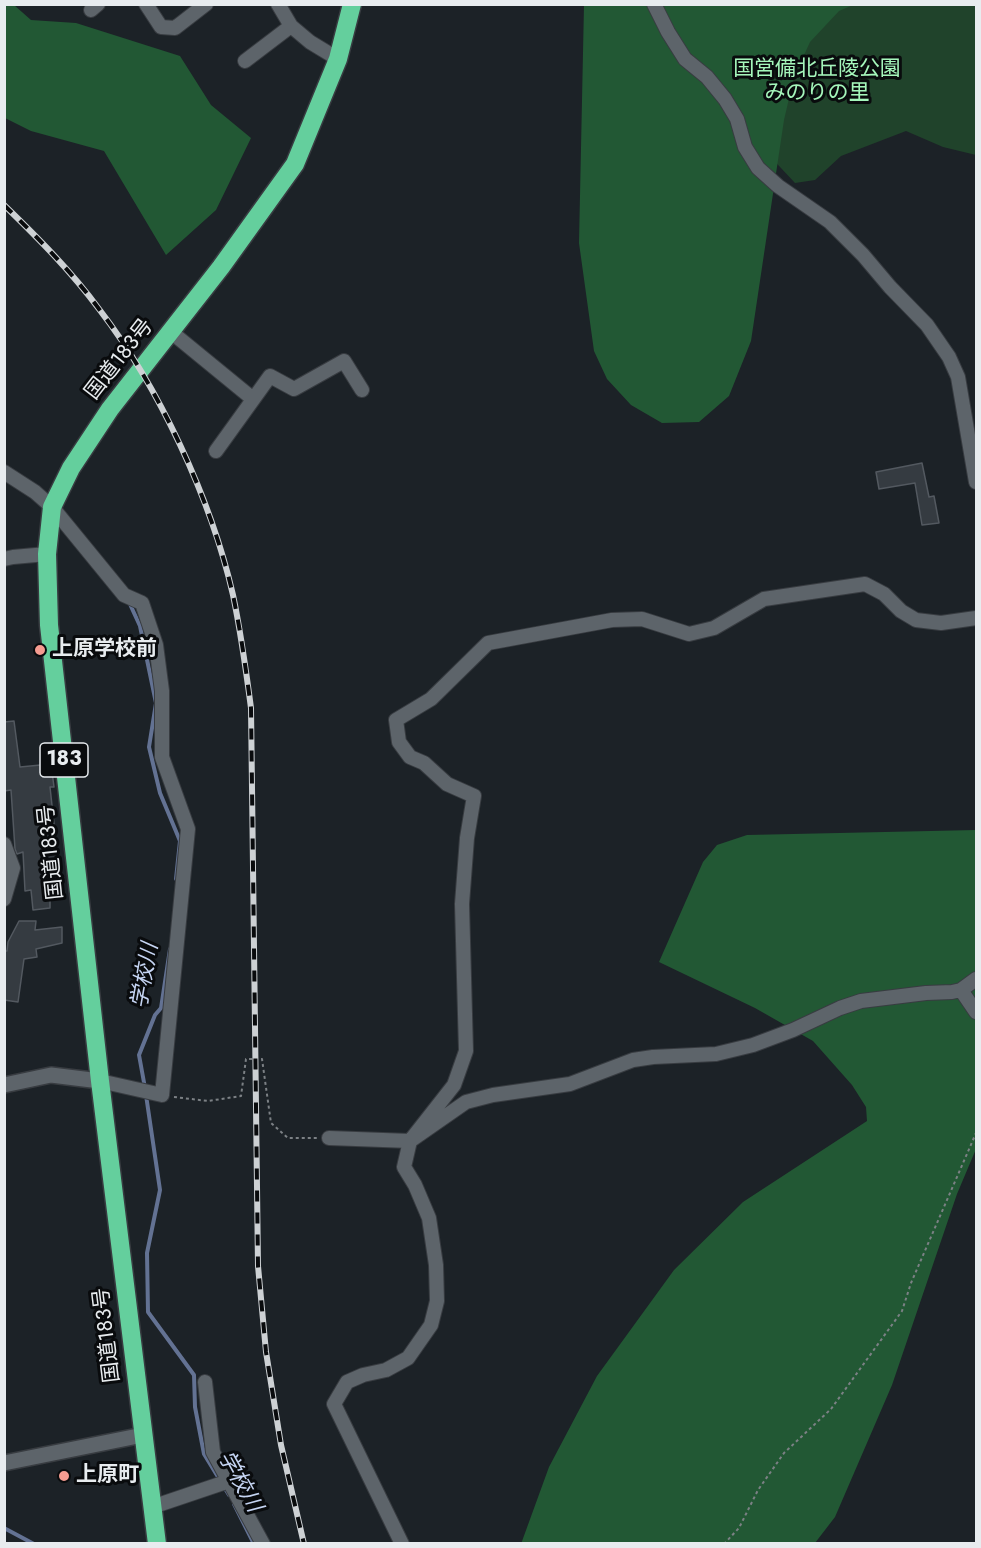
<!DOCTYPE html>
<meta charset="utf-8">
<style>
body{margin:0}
#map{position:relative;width:981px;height:1548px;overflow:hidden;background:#1c2227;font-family:Jost,sans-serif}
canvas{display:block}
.frame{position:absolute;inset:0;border:6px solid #e8ecef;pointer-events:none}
</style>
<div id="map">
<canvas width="981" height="1548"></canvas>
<div class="frame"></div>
</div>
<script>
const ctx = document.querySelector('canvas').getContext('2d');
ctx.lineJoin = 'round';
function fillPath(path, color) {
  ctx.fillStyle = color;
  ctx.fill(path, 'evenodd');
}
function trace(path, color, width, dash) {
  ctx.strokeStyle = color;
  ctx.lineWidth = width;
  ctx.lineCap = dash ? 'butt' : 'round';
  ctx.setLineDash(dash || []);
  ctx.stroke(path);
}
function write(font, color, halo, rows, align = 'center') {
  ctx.font = font + ' Jost,"Noto Sans JP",sans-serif';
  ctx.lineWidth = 6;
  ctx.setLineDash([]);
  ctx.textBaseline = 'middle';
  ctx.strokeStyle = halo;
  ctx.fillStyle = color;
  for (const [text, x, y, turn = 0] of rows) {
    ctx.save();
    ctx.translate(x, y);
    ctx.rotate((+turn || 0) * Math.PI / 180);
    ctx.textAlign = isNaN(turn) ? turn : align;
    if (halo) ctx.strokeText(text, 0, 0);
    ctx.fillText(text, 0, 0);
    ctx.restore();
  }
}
fillPath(new Path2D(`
 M680,5H976V155L943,147L906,131L841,156L815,180L795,183L751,136Z`), '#20432b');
fillPath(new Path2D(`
 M4,5H14L31,20L76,23L180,56L211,105L251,138L216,210L166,255L104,151L31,131L5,118Z
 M584,5H853L839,11L810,42L794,77L784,120L751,341L729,396L699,422L662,423L631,405L607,379L594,351L579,243Z
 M976,830V1149L957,1194L892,1385L835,1517L815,1543L521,1544L549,1467L597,1376L674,1270L743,1202L867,1121L866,1107L852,1085L813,1041L755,1008L659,962L703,862L717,845L747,835Z`), '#225834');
trace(new Path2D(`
 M129,602L140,626L156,703L149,747L160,793L180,841L176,879
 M145,1088L139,1055L155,1015L161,1008L170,949
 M146,1095L160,1190L147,1253L148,1312L194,1375L195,1407L204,1454L229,1495
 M234,1504L254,1544
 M4,1528L34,1544`), '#637293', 4);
const building = new Path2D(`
 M922,463L929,497L934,496L939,523L922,525L915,483L879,489L876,472Z
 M14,721L20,767L51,764L54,787H50L61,888L50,890V908L33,910L31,890L25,891L23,852L17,854L15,849L11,790L4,791V722Z
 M19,921H36L35,930L62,927V943L36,949L37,957L24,959L18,1002L4,1000V951H7L8,942Z`);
fillPath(building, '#353b41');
trace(building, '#535960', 1.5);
const street = new Path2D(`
 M146,4L161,27L175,28L206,4
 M278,4L291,26L310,42L338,59
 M654,4L668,32L685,59L707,77L725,99L737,119L745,147L758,168L778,186L830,222L863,255L890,287L927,325L949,357L958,377L976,482
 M91,10L98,4
 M245,61L291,26
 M170,331L253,399
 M216,451L270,376L294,389L344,361L362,390
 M4,472L35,492L52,507L124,595L142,603L156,645L162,691V757L188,829L162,1095L100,1081
 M4,559L13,557L47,554
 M4,844L13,868L4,899
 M961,990L976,1012
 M329,1138L410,1141L466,1102L493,1095L570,1084L633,1060L653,1057L716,1054L753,1045L793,1030L840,1008L861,1001L926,993L952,992L961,990L976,979
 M205,1382L213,1452L263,1544
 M152,1507L229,1481
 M402,1544L334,1404L347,1382L363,1375L386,1370L408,1358L431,1325L437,1301L436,1265L429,1218L415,1185L404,1167L410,1141L454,1085L466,1051L462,904L467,838L474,796L447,784L424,763L410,757L399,742L396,720L431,699L488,643L612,620L642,619L689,634L714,628L764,599L865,584L884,594L901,611L916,620L941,623L976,618`);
const secondary = new Path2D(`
 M4,1085L51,1075L100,1081
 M4,1463L143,1435`);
const highway = new Path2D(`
 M157,1544L100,1081L49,625L47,554L52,507L71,468L110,409L221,267L295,164L338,59L352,4`);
trace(street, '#383c41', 16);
trace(secondary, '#383c41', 18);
trace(highway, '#383c41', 21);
trace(new Path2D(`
 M174,1097L208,1101L241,1096L246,1059H262L271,1123L288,1138H318
 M724,1544L739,1528L758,1490L784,1453L831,1409L902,1311L911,1283L976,1133`), '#7c8185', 2, [3, 3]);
trace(street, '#5d646a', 14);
trace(secondary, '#5d646a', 15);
trace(highway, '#64cf9d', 18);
const rail = new Path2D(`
 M4,205C38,238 71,271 99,309C159,387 211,499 233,595C241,633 246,670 251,708L258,1266L266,1352L281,1445L304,1544`);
trace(rail, '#cdd1d4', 6);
trace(rail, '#090b0d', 4, [11]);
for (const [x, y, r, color] of [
 [40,650,6,"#f59c91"],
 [64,1476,6,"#f59c91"]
]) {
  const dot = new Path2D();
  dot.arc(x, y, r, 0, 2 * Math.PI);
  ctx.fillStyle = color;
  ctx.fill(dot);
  trace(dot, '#090b0d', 2);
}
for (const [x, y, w] of [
 [64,760,48]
]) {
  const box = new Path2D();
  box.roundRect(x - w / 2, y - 17, w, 34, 4.5);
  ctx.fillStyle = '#090b0d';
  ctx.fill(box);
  trace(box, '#e8ecef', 1.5);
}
write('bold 20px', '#e8ecef', null, [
 ["183",64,760]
]);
write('21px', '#a5f6bb', '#090b0d', [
 ["国営備北丘陵公園",817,70],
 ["みのりの里",817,94]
]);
write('21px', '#e8ecef', '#090b0d', [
 ["国道183号",120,360,-52],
 ["国道183号",52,852,-96],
 ["国道183号",108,1335,-97]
]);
write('bold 21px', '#e8ecef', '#090b0d', [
 ["上原学校前",52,650],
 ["上原町",76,1476]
], 'left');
write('italic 22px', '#c5d4f2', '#090b0d', [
 ["学校川",146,976,-80],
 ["学校川",239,1482,61]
]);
</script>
